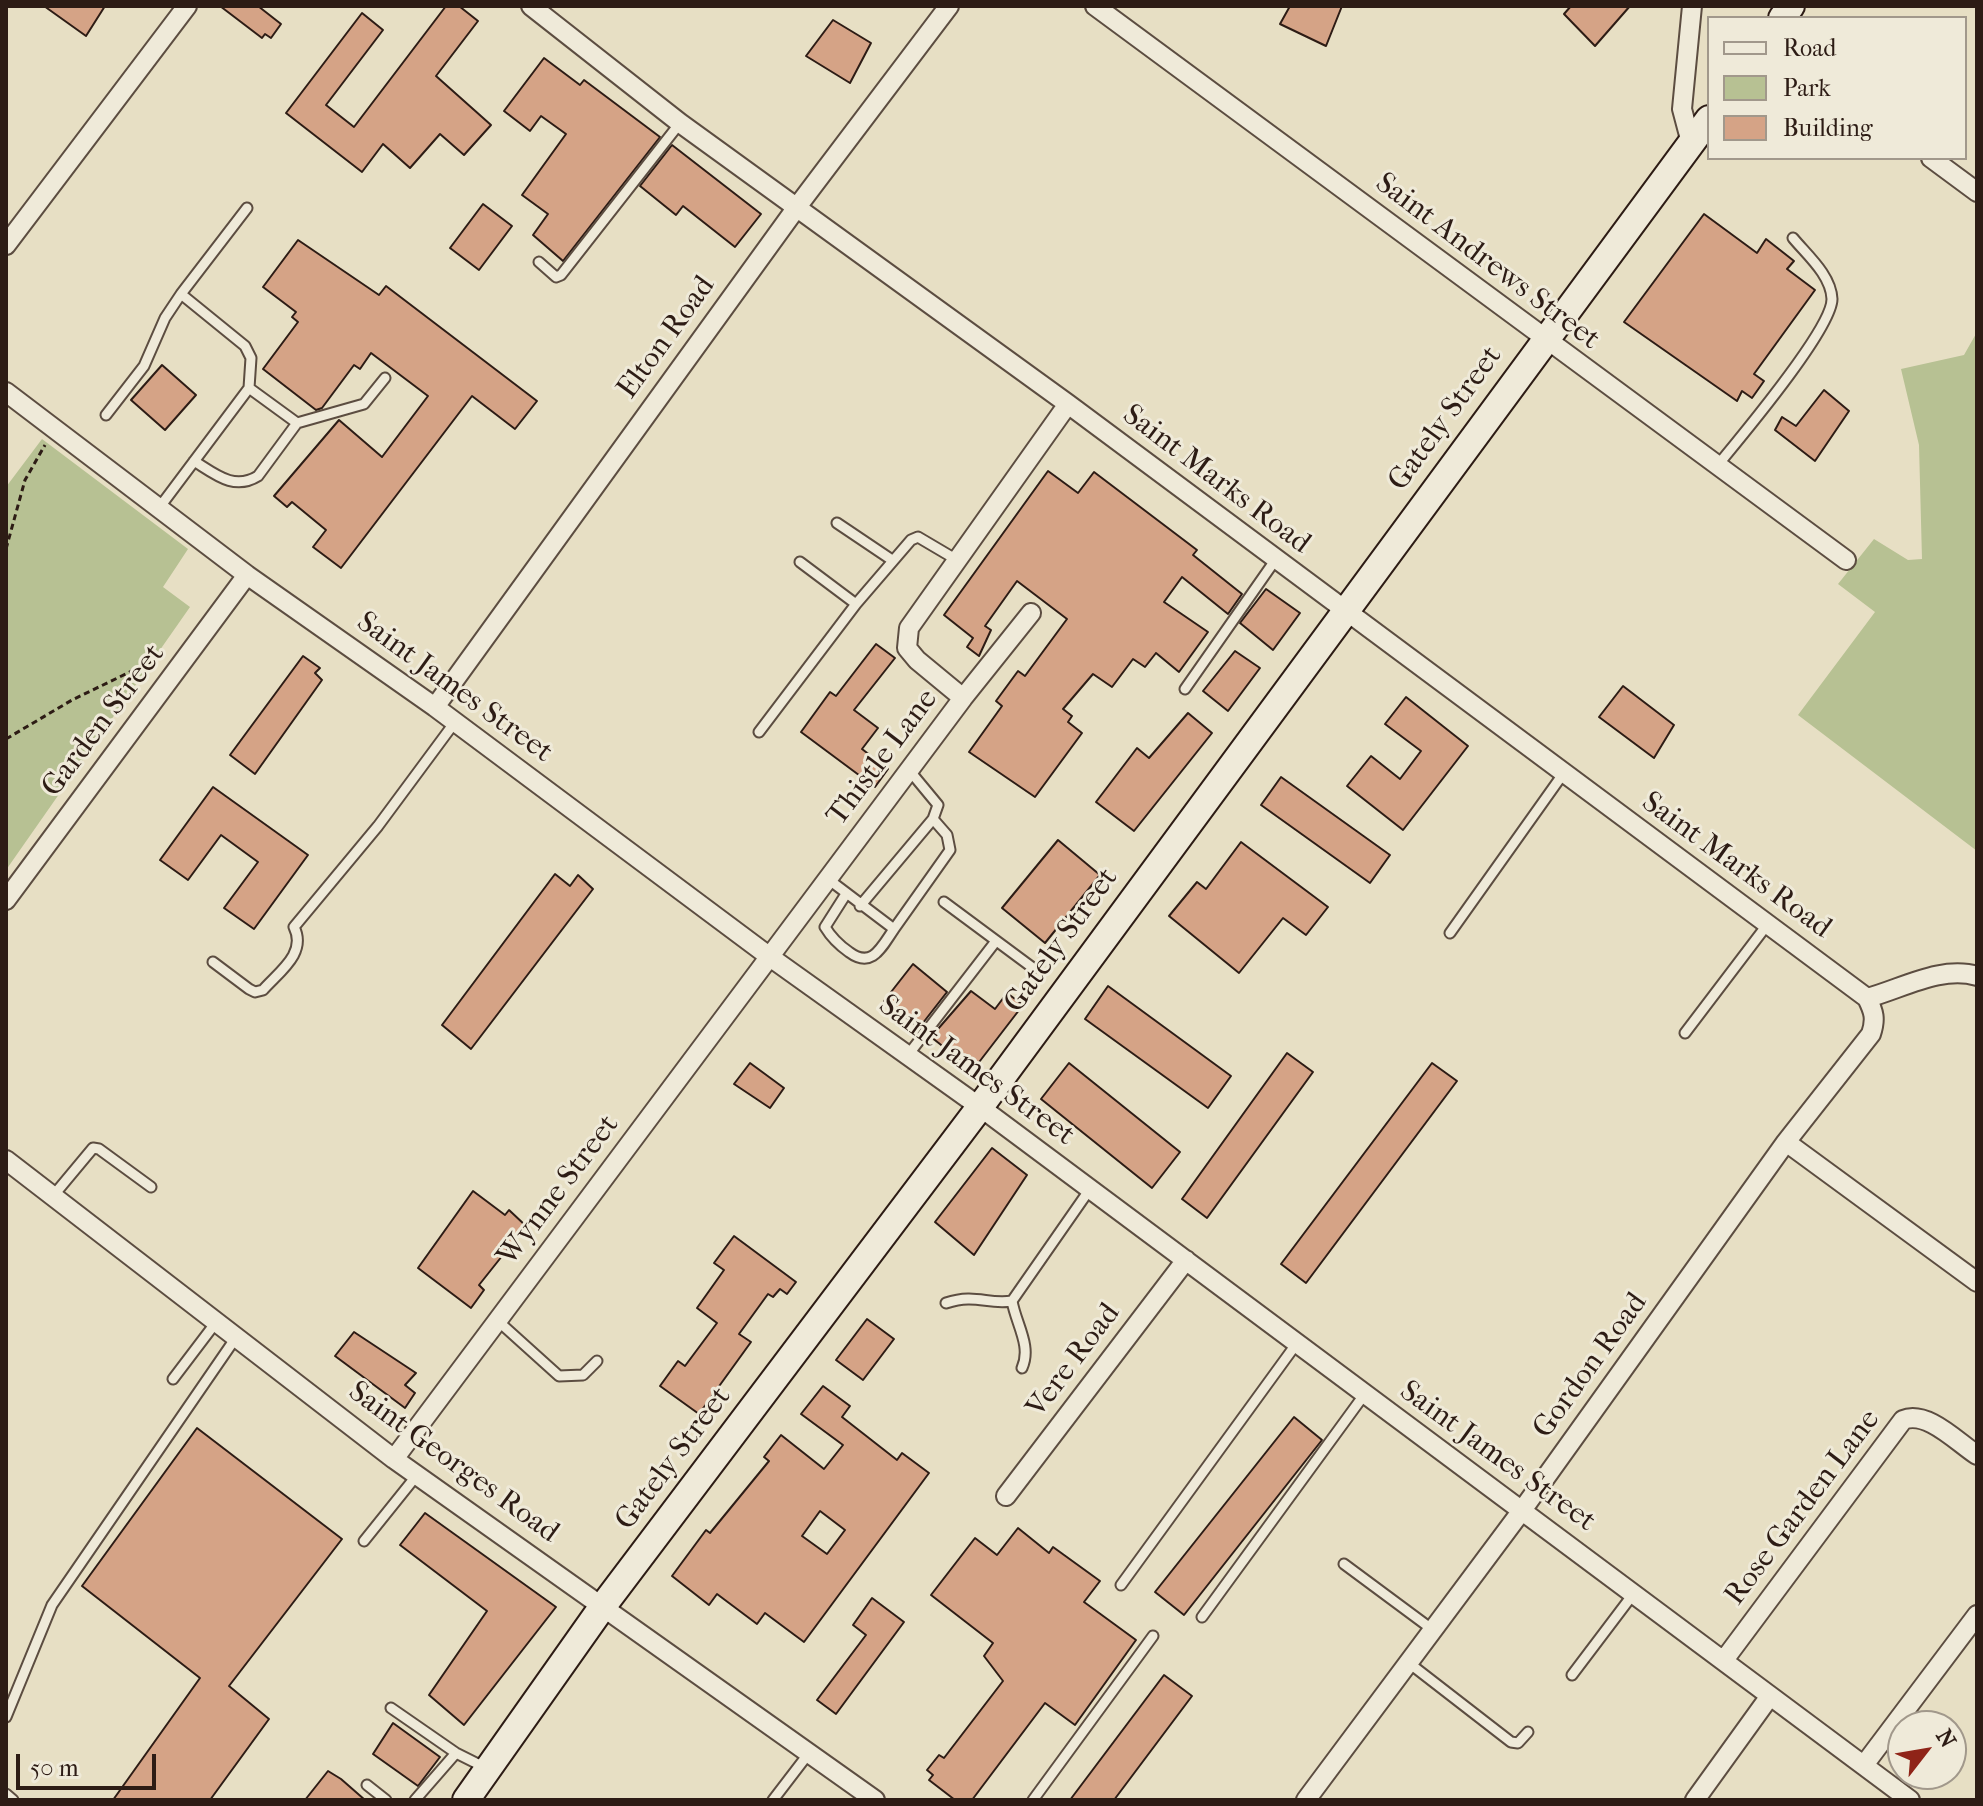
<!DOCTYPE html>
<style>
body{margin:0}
#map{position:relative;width:1983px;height:1806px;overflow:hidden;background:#e7dfc4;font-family:"IM FELL French Canon",serif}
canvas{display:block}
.frame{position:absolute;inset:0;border:8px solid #2d1c15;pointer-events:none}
.legend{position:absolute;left:1707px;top:16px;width:260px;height:144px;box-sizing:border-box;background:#efead9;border:2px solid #a1988b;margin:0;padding:10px 14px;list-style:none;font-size:24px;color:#2d1c15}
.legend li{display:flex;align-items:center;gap:16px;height:40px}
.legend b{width:40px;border:2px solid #a1988b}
.north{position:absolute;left:1887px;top:1710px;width:80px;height:80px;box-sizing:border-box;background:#efead9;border:2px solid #a1988b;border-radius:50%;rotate:59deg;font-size:22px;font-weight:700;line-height:32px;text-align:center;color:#2d1c15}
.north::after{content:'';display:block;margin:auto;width:28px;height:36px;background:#8f2418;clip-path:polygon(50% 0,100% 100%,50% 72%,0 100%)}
.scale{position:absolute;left:16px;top:1754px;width:140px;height:36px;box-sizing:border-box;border:4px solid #2d1c15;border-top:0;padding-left:10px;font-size:24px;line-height:28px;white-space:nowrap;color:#2d1c15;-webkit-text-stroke:6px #efead9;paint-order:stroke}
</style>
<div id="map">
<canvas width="1983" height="1806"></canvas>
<div class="frame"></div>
<ul class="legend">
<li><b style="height:10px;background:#efead9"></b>Road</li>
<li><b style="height:22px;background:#b7c193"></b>Park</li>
<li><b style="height:22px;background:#d5a386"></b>Building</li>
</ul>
<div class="north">N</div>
<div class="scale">50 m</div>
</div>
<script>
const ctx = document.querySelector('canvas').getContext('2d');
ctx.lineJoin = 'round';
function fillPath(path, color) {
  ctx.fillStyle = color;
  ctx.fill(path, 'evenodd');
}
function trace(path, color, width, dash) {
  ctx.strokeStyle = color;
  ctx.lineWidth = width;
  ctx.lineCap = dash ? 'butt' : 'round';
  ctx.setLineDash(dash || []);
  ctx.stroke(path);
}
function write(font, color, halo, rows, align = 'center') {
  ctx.font = font + ' "IM FELL French Canon",serif';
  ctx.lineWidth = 6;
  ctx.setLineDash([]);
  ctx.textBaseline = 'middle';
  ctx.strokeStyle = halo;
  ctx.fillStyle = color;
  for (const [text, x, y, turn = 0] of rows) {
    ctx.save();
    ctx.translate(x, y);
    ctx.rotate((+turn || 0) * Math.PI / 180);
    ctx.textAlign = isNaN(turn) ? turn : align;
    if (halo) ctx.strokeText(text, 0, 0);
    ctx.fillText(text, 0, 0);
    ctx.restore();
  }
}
fillPath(new Path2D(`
 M1977,332V851L1798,715L1875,612L1838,584L1874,539L1908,560L1922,559L1919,445L1901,369L1964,355Z
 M42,439L188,549L163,587L190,607L6,870V487Z`), '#b7c193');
const building = new Path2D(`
 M44,6H105L86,36Z
 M220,6H258L281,24L271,38L265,34L262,38Z
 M446,6H459L478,21L436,76L491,125L464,155L440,134L410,168L383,144L362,172L286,113L362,13L383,30L326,105L354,127Z
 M1290,6H1342L1326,46L1280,24Z
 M1571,6H1630L1595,46L1564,14Z
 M833,20L871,43L850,83L806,56Z
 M544,58L580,85L584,80L660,137L563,261L533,235L548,214L522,195L566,134L541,116L530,131L504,111Z
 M672,145L761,214L735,247L683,206L676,215L640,186Z
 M483,204L512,226L479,270L450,248Z
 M1704,214L1757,253L1766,239L1794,261L1787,269L1815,290L1754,374L1764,381L1752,398L1742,391L1737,401L1624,322Z
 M298,240L379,295L386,286L537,401L515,429L472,396L341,568L313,547L326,530L292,502L287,507L274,496L339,420L382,457L428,396L371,353L360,369L354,365L322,408L316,410L263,369L298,322L292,317L296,312L263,287Z
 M162,365L196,395L165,430L131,400Z
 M1824,390L1849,411L1815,461L1775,430L1782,417L1796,426Z
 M1048,471L1078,493L1094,472L1197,550L1193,555L1242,594L1228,614L1182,577L1164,602L1208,632L1179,672L1156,653L1145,667L1133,659L1112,687L1093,674L1063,709L1072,716L1068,722L1082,733L1035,797L969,752L1002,706L996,701L1018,671L1025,676L1067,619L1017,581L985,626L991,630L979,656L967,647L973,638L944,615Z
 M1266,589L1300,613L1273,650L1240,623Z
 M876,644L895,658L854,710L878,728L862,749L888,769L875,787L801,732L830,692L836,696Z
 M1235,651L1260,668L1228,711L1203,691Z
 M303,656L320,668L315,673L322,680L255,774L230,755Z
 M1623,686L1674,725L1654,758L1599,717Z
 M1406,697L1468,746L1403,830L1347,786L1371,756L1400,779L1421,751L1385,724Z
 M1188,713L1212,733L1134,831L1096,802L1137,748L1149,758Z
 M1281,777L1390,855L1370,883L1261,805Z
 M213,787L308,855L254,929L224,908L258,862L221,835L188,880L160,860Z
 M1058,840L1100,875L1045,943L1002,908Z
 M1241,842L1328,907L1306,935L1283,918L1239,973L1169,916L1197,882L1206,889Z
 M555,874L570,886L578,875L593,889L471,1049L442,1025Z
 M913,964L947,992L919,1028L884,1001Z
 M1108,986L1231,1076L1208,1108L1085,1019Z
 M971,991L995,1009L1007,993L1023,1005L973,1070L931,1037Z
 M1287,1053L1313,1072L1207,1218L1182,1199Z
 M750,1063L784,1088L770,1108L734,1084Z
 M1069,1063L1180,1152L1152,1188L1041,1099Z
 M1432,1063L1457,1081L1306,1283L1281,1264Z
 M992,1148L1027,1175L974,1255L935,1222Z
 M473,1191L505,1215L509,1210L526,1226L479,1285L484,1290L471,1308L418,1268Z
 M734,1236L796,1282L787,1294L780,1289L773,1297L768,1294L739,1334L751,1342L699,1414L660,1386L678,1361L685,1366L717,1323L697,1308L724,1270L714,1263Z
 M867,1319L894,1339L863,1380L836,1360Z
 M354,1332L416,1373L405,1385L415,1393L405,1408L335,1356Z
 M823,1386L850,1406L842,1417L897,1460L902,1453L929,1473L804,1642L765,1613L757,1624L717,1594L709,1605L672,1576L706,1530L710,1533L769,1461L764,1457L781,1435L824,1469L843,1445L801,1414ZM820,1511L845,1530L827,1554L802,1536Z
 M1294,1417L1322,1440L1184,1615L1155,1592Z
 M197,1428L342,1539L229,1686L269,1719L210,1800H113L200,1678L82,1586Z
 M425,1513L556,1607L464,1725L429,1695L487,1611L400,1545Z
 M1018,1528L1049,1553L1053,1547L1100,1581L1084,1602L1136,1640L1075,1725L1045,1703L972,1800H955L929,1780L933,1775L927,1770L939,1755L944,1758L1003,1681L984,1656L993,1643L931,1595L975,1538L997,1555Z
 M872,1598L904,1622L836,1714L817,1700L866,1635L853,1625Z
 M1164,1675L1192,1696L1114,1800H1070Z
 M393,1723L440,1757L418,1786L373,1754Z
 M328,1771L341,1779L365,1800H305Z`);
fillPath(building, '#d5a386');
trace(building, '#2d1c15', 2);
const lane = new Path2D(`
 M539,262L556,277L561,275L680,123
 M249,388L297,423L364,404L385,378
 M106,415L144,366L165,318L181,294L247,208
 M194,461C215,474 234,491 258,476L297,423
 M1717,466C1740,438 1832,329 1832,299C1831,275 1807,255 1793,238
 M159,508L249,388L251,358L245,346L181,294
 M837,523L892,560
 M800,562L856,604
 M1185,689L1276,559
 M759,732L856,604L911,540L918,537L957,560
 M828,879L894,929L950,850L947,835L933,819
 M846,894L825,927C831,937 839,945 849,952C872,969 881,948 894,929
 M944,902L1033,968
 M860,906L933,819L938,805L909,770
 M1450,933L1563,774
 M213,962L249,989L255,992L263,990C280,971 307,953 294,927L378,826L455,722
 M1685,1033L1767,925
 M908,1055L996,941
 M53,1196L93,1148L99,1149L151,1187
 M1012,1301C1016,1324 1032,1346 1022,1368
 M946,1303C976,1293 987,1305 1012,1301L1090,1189
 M498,1321L559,1376L583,1375L597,1361
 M173,1379L217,1321
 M364,1541L417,1475
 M1344,1564L1433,1630
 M1121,1585L1297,1343
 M1202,1617L1364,1395
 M1409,1663L1511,1742L1518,1743L1528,1732
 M1572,1675L1634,1593
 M391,1708L456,1753L484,1767
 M6,1717L52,1605L237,1336
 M367,1785L386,1800
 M6,1794L13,1800
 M415,1800L456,1753
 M773,1800L809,1753
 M1033,1800L1153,1636`);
const street = new Path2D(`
 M531,6L680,123L1068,404L1867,998C1874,1012 1876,1019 1871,1034L1786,1142L1523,1509L1306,1800
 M1095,6L1846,560
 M1691,143L1682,109L1692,6
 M1931,158L1977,192
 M6,245L187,6
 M6,392L247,575L435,707L770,957L980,1107L1910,1800
 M963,698L917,660L907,648L909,628L1068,404
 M435,707L797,207L949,6
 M6,900L247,575
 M1867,998C1901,989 1942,965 1977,976
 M1786,1142L1977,1282
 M6,1160L394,1459L875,1800
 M394,1459L963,698L1031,613
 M1006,1496L1186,1260
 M1724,1660L1903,1420C1927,1410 1957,1442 1977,1455
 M1864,1765L1977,1615
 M1695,1800L1770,1696`);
const secondary = new Path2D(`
 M1782,18L1791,6
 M466,1800L603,1606L980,1107L1709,119`);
trace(lane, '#5c4d41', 13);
trace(street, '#5c4d41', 22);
trace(secondary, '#2d1c15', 30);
trace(new Path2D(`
 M6,549L25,480L45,445
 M6,739L72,700L165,655`), '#2d1c15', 3, [6, 4]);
trace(lane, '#efead9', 9);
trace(street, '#efead9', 18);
trace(secondary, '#efead9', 26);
write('30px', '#2d1c15', '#efead9', [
 ["Saint Andrews Street",1487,262,37],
 ["Elton Road",667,338,-54],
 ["Gately Street",1446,419,-54],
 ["Saint Marks Road",1216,480,37],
 ["Saint James Street",454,688,36],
 ["Garden Street",104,721,-53],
 ["Thistle Lane",883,758,-53],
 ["Saint Marks Road",1736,866,36],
 ["Gately Street",1062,941,-54],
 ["Saint James Street",976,1071,36],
 ["Wynne Street",559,1191,-53],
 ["Vere Road",1074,1361,-53],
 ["Gordon Road",1591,1366,-54],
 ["Saint James Street",1497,1457,36],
 ["Gately Street",674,1459,-53],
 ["Saint Georges Road",453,1463,36],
 ["Rose Garden Lane",1803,1508,-53]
]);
</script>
